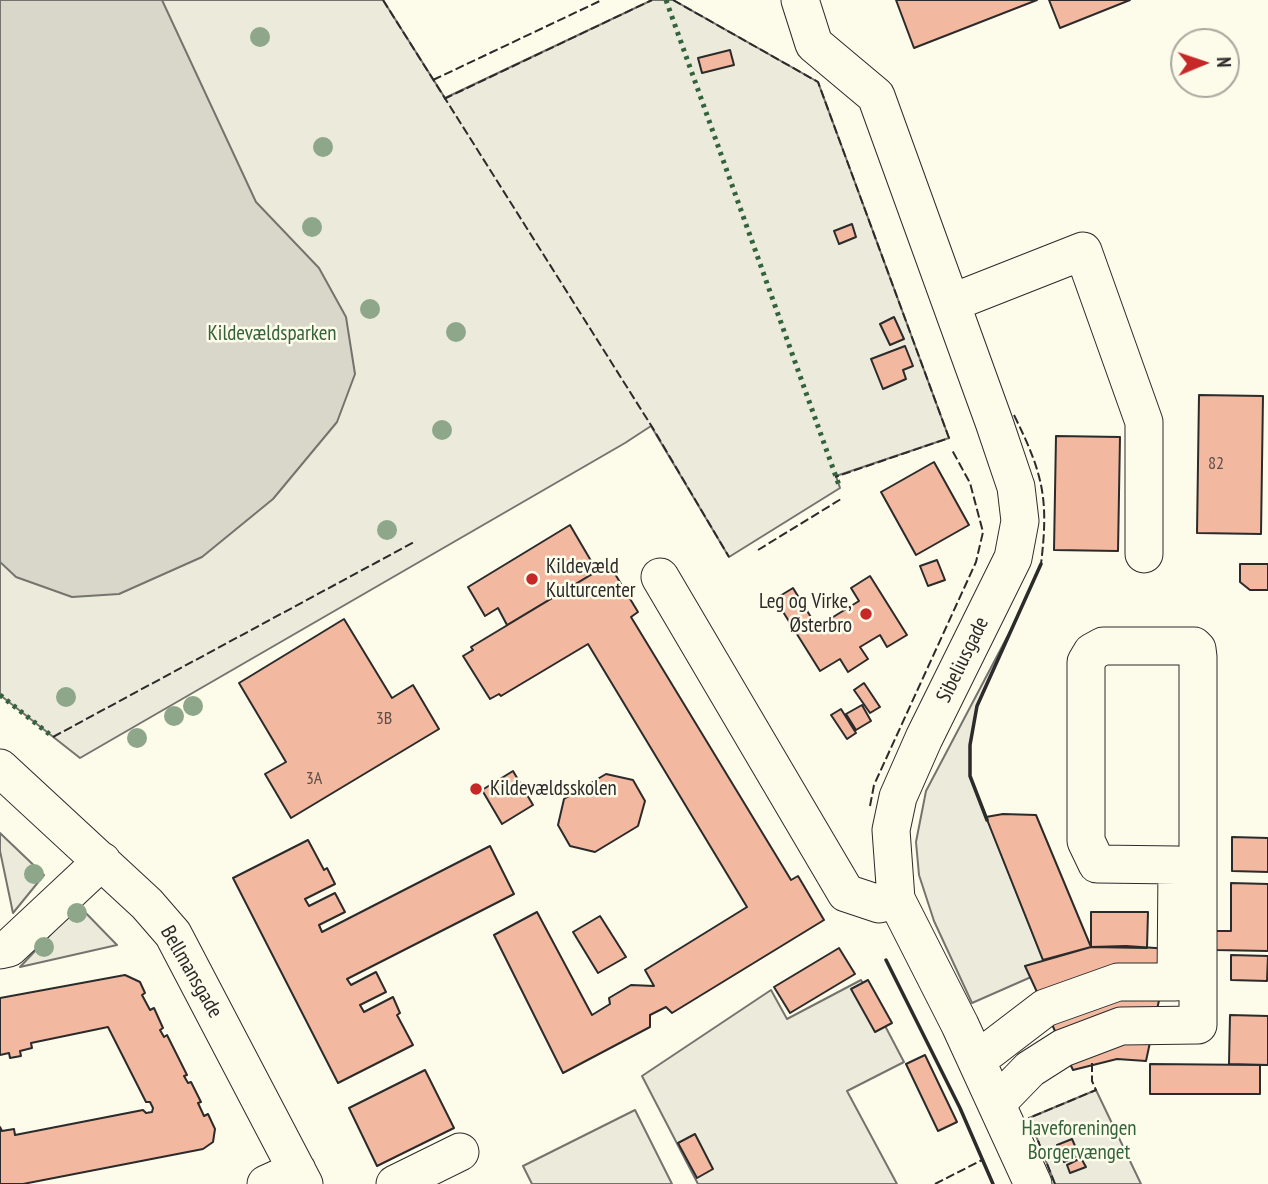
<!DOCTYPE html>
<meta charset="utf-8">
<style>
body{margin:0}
#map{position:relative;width:1268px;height:1184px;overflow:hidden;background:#fdfbea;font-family:"PT Sans Narrow",sans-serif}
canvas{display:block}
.north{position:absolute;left:1170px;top:28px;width:70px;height:70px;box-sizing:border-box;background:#fdfbea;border:2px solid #a9a89e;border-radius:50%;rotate:88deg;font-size:19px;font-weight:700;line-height:28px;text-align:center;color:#2b2b2b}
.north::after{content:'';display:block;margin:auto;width:24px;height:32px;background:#c62828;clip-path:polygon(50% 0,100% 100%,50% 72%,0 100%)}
</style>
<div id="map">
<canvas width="1268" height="1184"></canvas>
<div class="north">N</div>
</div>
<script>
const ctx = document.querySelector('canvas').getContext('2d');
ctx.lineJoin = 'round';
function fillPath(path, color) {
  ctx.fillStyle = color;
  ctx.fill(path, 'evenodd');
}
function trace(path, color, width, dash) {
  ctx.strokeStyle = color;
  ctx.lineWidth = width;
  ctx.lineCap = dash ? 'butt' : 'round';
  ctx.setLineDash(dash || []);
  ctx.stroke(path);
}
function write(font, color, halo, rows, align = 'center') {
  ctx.font = font + ' "PT Sans Narrow",sans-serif';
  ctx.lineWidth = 5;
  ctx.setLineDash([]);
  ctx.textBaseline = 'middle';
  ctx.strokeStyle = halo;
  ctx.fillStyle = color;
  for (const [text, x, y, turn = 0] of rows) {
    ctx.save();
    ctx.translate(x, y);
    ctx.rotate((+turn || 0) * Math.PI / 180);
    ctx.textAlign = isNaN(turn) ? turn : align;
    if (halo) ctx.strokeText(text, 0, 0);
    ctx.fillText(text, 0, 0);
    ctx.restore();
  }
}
const green = new Path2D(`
 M0,0H383L445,98L652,0H673L818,82L949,438L836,476L840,488L729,557L651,426L625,443L80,758L0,695Z
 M1015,622L977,706L970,745V776L1047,970L972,1003L934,921L919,875L916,842L926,791Z
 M0,833L44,875L13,913L0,851Z
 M78,905L117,945L20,967Z
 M861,980L904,1062L847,1091L897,1184H698L642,1076L771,990L787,1019Z
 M1096,1090L1141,1184H1055L1029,1118Z
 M635,1110L672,1184H532L523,1166Z`);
fillPath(green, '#ecebdb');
trace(green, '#74746e', 2);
const water = new Path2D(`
 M0,0H162L256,202L319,268L346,317L355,374L337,422L273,499L202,557L119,594L72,597L16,577L0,562Z`);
fillPath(water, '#d8d7c9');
trace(water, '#74746e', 2);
const building = new Path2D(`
 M896,0H1037L914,48Z
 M1049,0H1130L1060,28Z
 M730,50L734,65L702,73L698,58Z
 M852,224L856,237L839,244L834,231Z
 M894,317L904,339L890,345L880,324Z
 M905,346L913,366L903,370L906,379L883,389L871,359Z
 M1199,395L1263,396L1261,534L1197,533Z
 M1056,436L1120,437L1118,551L1054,550Z
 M934,462L969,525L916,555L881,492Z
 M570,525L597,571L507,625L498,608L485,616L468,587Z
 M937,560L945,580L928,586L920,566Z
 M609,564L638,612L631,617L791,880L798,876L824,920L672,1013L666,1007L650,1015V1027L563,1073L494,935L537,912L592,1015L610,1004L609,998L631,985L654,986L645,970L747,907L588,644L501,696L499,694L490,699L463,656L473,650L471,647Z
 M1240,564H1268V590H1250L1240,582Z
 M870,576L907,635L887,647L880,635L860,647L868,659L848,672L840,659L820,671L775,599L793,588L817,627L859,601L851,588Z
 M344,619L392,698L413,685L439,729L291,818L265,774L286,762L239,683Z
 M864,683L880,707L870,713L854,690Z
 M862,705L871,721L856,730L846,714Z
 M841,709L856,733L847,739L831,715Z
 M513,771L533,805L502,824L482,790Z
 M606,774L633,780L645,801L638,826L595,852L570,846L558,825L564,799Z
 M1003,814L1036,815L1091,947L1043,960L986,817Z
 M1232,837L1268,838V872L1232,871Z
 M308,840L324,870L327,868L335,884L305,899L309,906L335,893L345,912L319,925L322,932L490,846L514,894L347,979L351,985L376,972L386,992L360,1005L364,1012L393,997L400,1013L397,1015L413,1045L338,1083L233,878Z
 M1231,883L1268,884V951L1215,950V931H1231Z
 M1091,912H1148L1147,948L1091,947Z
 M600,916L626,957L598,973L573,932Z
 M1126,946L1170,949L1146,1061L1117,1059L1073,1070L1025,966L1091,947Z
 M839,948L855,974L790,1013L774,987Z
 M1231,955L1268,956L1267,981L1231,980Z
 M125,975L140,982L145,993L142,995L150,1010L154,1008L163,1028L160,1030L164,1037L167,1035L187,1075L184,1076L188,1083L191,1082L201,1102L198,1103L204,1116L208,1114L215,1129L213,1142L203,1149L23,1184H0V1127L2,1131L14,1129L15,1135L143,1110L146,1113L152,1112L153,1108L150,1102H146L108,1027L31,1043L32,1048L20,1051L21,1056L10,1058L9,1053L0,1055V998Z
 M868,980L892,1023L875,1032L851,989Z
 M1230,1015L1268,1016V1065L1229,1064Z
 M925,1055L957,1122L938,1131L906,1064Z
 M1150,1064L1260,1065V1094H1150Z
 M425,1070L454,1128L377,1166L349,1108Z
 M695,1134L713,1169L697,1178L678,1143Z
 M1072,1139L1079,1155L1064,1162L1057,1145Z
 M1081,1158L1086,1167L1070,1173L1067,1165Z`);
fillPath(building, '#f2b8a0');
trace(building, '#2b2b2b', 2);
const minor = new Path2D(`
 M800,0L814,44L876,96L994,422L1016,487L1020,521L1013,558L924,738L898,797L891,830L896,899L960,1025L1033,1184
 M951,303L1083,251L1144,422V554
 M660,577L846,893L879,904L896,899
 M0,768L147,904L173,934L304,1184
 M0,950L9,948L102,861
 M977,1060L1045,1008L1118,982H1176L1177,865L1097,864L1086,841V662L1092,652L1103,646H1194L1197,649L1198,657V1025L1121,1026L1063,1048L1030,1069L997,1103
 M266,1184L297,1170
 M395,1184L460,1152`);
trace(minor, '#2b2b2b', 39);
trace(minor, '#fdfbea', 37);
trace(new Path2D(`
 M666,0L840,488
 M0,695L53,737`), '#34623c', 5, [3.5, 5]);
trace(new Path2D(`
 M383,0L654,430L729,557
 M673,0L818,82L949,438L835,477
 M433,80L602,0
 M444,99L652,0
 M1014,415C1043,474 1049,498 1041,564
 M758,550L841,499
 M53,737L416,541
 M870,806L874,785L976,562L983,532L970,483L952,450
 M935,1184L982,1160
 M1055,1184L1029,1118L1096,1090L1092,1081V1063`), '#2b2b2b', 2, [9, 3.5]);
trace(new Path2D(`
 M987,820L970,776V745L977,706L1041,564
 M886,960L960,1108L993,1184`), '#2b2b2b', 3.5);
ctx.fillStyle = '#8ea78a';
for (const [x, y] of [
 [260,37],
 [323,147],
 [312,227],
 [370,309],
 [456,332],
 [442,430],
 [387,530],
 [66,697],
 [193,706],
 [174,716],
 [137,738],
 [34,874],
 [77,913],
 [44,947]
]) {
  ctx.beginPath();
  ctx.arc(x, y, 10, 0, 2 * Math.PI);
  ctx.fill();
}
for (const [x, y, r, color] of [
 [532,579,7,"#c62828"],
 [866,614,7,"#c62828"],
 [476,789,7,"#c62828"]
]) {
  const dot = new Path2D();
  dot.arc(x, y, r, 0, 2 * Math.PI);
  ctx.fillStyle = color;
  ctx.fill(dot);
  trace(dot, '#fdfbea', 2.5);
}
write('18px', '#5d4e48', null, [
 ["82",1216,464],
 ["3B",384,719],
 ["3A",314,779]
]);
write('21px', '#34623c', '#fdfbea', [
 ["Kildevældsparken",272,334],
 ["Haveforeningen",1079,1129],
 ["Borgervænget",1079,1153]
]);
write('21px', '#2b2b2b', '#fdfbea', [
 ["Kildevæld",546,567],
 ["Kulturcenter",546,591],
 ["Leg og Virke,",852,602,"right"],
 ["Østerbro",852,626,"right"],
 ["Kildevældsskolen",490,789]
], 'left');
write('21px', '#2b2b2b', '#fdfbea', [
 ["Sibeliusgade",963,660,-64],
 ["Bellmansgade",191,972,60]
]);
</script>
